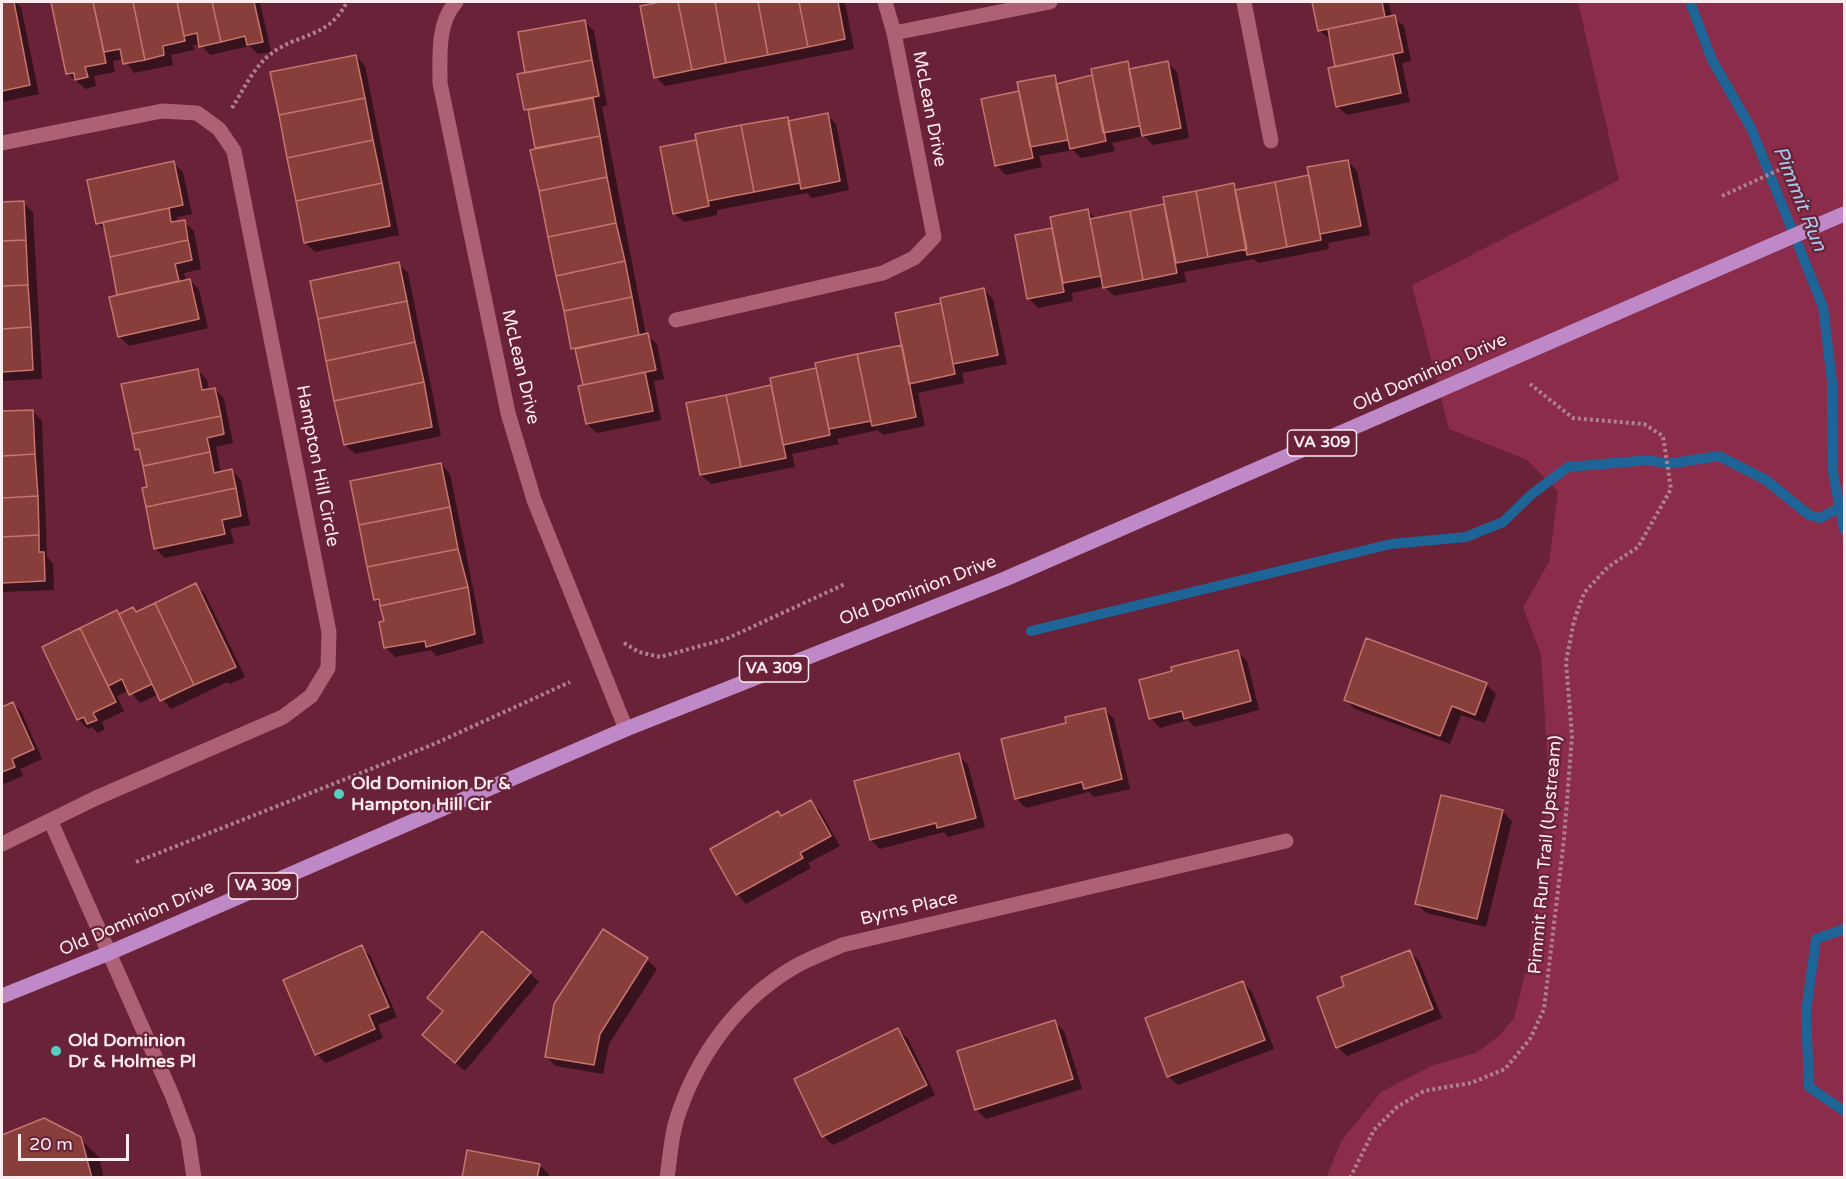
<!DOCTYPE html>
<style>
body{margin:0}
#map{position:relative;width:1846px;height:1179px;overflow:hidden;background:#692238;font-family:"Varela Round",sans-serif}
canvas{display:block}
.frame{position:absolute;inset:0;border:3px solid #fdebee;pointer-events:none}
.scale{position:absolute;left:18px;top:1134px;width:111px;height:27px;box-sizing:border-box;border:3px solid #fdebee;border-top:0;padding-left:8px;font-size:18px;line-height:21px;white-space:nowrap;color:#fdebee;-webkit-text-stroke:4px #692238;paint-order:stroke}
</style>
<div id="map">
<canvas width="1846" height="1179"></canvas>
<div class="frame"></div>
<div class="scale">20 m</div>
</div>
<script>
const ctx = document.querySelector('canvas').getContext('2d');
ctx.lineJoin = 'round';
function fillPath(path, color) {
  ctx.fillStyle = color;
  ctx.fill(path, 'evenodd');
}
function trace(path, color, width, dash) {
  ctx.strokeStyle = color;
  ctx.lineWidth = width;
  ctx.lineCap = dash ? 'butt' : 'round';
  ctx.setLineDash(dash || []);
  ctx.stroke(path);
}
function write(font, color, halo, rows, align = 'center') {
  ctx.font = font + ' "Varela Round",sans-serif';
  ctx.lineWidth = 4.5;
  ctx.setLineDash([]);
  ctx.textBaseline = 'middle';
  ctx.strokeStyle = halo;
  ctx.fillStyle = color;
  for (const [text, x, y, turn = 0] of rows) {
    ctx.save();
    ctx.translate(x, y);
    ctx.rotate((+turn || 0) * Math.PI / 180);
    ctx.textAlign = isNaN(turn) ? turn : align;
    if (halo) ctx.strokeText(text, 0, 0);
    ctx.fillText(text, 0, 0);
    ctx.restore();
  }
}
fillPath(new Path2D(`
 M1578,2H1844V1177L1326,1178L1342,1140L1381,1092L1433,1065L1476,1053L1499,1036L1514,1018L1528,963L1549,784L1541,655L1523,607L1549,562L1558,491L1527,460L1449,429L1412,285L1619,180Z`), '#8b2c4b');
fillPath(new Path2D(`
 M2,2H15L21,7L39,94L2,102Z
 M52,2H260L271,52L258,54L250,46L210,55L200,44L193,45L194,50L171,55L173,65L134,73L124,59L113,61L115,72L94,76L96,86L86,89L68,74Z
 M668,2H845L854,49L665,86L656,77L642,7Z
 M1314,2H1389L1392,17L1404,26L1411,61L1402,63L1410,102L1347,115L1337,106V68L1331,40L1320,31Z
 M584,21L594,31L607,105L602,107L646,335L657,344L664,379L654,381L661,420L597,433L587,424L584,387L578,354L572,348L530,114L525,109L527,74Z
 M356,56L365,66L399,235L315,252L306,243Z
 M1167,62L1177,72L1189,138L1153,145L1144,136L1112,143L1115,151L1081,158L1073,150L1039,156L1042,167L1006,175L996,165L1021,92L1054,77L1061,84L1093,77L1127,63L1133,69Z
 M827,115L836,124L849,190L812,198L807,193L717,210V215L684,222L674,213L662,148L787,118L791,122Z
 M1348,161L1357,171L1370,235L1328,243L1329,249L1258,263L1254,259L1184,272L1186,282L1114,296L1104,286L1072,293L1073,301L1038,308L1029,298L1017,236L1054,229L1088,211L1096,219L1166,206L1234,185L1239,191L1310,176Z
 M173,163L183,172L192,214L177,217L178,223L184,222L194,231L201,269L184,273L186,281L190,280L199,290L208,328L129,346L119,336V296L107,232L98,223Z
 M23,203L33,212L42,379L2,381V204Z
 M398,264L408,273L441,436L355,454L345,445Z
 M984,290L993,299L1007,364L962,373L964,383L918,393L925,426L883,435L878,430L837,439L839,444L792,454L795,467L711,484L701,475L687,405L773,386L771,379L903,346L943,304Z
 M198,370L207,380L209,390L215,389L224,399L233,443L216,447L221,473L231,470L241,480L250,525L230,529L234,543L165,558L155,548L148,488L142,455L136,449Z
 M33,411L42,421L47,557L53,563L54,590L2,592V413Z
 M441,464L450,474L484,643L437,656L431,650L395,657L385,647L382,606L375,599Z
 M195,585L205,594L245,677L230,684L227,682L171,709L159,694L140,703L129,690L117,696L124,711L102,722L105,729L98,733L92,727L88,729L78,719L116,612L120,615L137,613Z
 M1237,651L1247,661L1259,710L1195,727L1188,720L1160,728L1151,718L1174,673Z
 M1486,684L1496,694L1485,723L1461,715L1450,744L1355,709L1346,700Z
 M13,703L22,713L42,759L20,769L23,776L2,785V708Z
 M1104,709L1114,719L1130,789L1094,797L1089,792L1026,808L1016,798L1068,724Z
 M958,755L968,765L985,827L948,837L944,832L880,849L871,840Z
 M811,802L820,811L840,846L808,863L811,868L746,904L737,894L782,818Z
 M1503,812L1512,821L1486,927L1426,913L1417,903Z
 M603,931L647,960L657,969L609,1044L603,1074L556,1066L546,1057Z
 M362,947L371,957L397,1017L378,1025L383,1038L326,1063L316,1054Z
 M1410,952L1419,961L1442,1018L1347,1056L1338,1047L1346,987Z
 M530,973L539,982L465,1071L433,1044Z
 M1243,983L1252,992L1274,1049L1178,1085L1168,1076Z
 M1054,1022L1064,1031L1082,1089L986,1119L976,1109Z
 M898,1030L908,1039L935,1095L833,1145L823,1136Z
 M44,1120L80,1139L99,1157L104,1178H2V1137Z
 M539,1165L549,1174L548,1178H464Z`), '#0007');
trace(new Path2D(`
 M1690,2L1712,60L1751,128L1823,307L1832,382L1833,473L1844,529
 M1031,631L1391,544L1466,537L1503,522L1532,494L1568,467L1650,460L1667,464L1719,456L1766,480L1809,515L1820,518L1839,508
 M1844,929L1816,939L1806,1012L1809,1087L1844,1111`), '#1e6496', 10);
const building = new Path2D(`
 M2,2H14L30,85L2,91Z
 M51,2H93L106,63L85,67L88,77L75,80L74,73L66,74Z
 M93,2H133L145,60L123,64L120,49L104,52Z
 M133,2H177L185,41L163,46L164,55L145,60Z
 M177,2H212L221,42L199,47L197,33L184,36Z
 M212,2H254L263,42L247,45L245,36L221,42Z
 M660,2H678L692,70L654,78L640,6Z
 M678,2H715L726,63L692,70Z
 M715,2H758L768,55L726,63Z
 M758,2H799L808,47L768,55Z
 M799,2H838L845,39L808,47Z
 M1312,2H1382L1385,17L1318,31Z
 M1395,15L1403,52L1335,67L1328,29Z
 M585,20L592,60L525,73L518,32Z
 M1393,54L1401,93L1336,107L1328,68Z
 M356,55L365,98L279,115L270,72Z
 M592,60L599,96L524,110L517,74Z
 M1128,61L1140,126L1103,133L1091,69Z
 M1168,61L1181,128L1142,136L1129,69Z
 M1055,75L1068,140L1030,147L1017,82Z
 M1092,75L1106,141L1070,149L1056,84Z
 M1019,91L1033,158L995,166L981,99Z
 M365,98L373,140L287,158L279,115Z
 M593,98L600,136L535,148L528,110Z
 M828,113L840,181L801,189L788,121Z
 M788,117L800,183L754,192L741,125Z
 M741,125L754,192L708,201L695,134Z
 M600,136L607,177L539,191L530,150Z
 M373,140L382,183L296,201L287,158Z
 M696,140L709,206L673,214L660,147Z
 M1348,160L1361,226L1320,234L1307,167Z
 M174,161L183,205L96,224L87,180Z
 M1309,175L1321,240L1287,247L1275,182Z
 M607,177L616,223L548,237L539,191Z
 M1275,182L1287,247L1247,255L1235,190Z
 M382,183L390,226L304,243L296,201Z
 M1234,183L1247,249L1208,257L1196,191Z
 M1196,191L1208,257L1176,263L1163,197Z
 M24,201L26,240L2,241V202Z
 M1164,204L1177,273L1143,280L1130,211Z
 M169,208L171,222L185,220L188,240L110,257L103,222Z
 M1088,209L1101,276L1063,283L1050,217Z
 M1130,211L1143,280L1103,288L1090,219Z
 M616,223L625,261L556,276L548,237Z
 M1052,228L1064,292L1027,299L1015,235Z
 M26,240L28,285L2,286V241Z
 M188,240L192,260L175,264L179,281L117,295L110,257Z
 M625,261L632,297L564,311L556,276Z
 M399,262L407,301L318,319L310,281Z
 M190,279L199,319L118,337L109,297Z
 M28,285L31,327L2,329V286Z
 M984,288L998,355L953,364L940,298Z
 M632,297L639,335L571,349L564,311Z
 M407,301L415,342L326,361L318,319Z
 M941,303L955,374L909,384L895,313Z
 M31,327L33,370L2,372V329Z
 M648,333L656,370L583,385L575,349Z
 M415,342L424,382L334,401L326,361Z
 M902,345L916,417L872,426L857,354Z
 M857,354L871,421L829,429L815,363Z
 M816,368L830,435L783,445L770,378Z
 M198,369L202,390L215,388L221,416L132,434L121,384Z
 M645,372L653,411L586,424L578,386Z
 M424,382L432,427L344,445L334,401Z
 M771,385L786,458L741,467L726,395Z
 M726,395L741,467L700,475L686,403Z
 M33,410L35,454L2,456V411Z
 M221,416L224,434L207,438L210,452L143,466L139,449L135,450L132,434Z
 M210,452L214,473L232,469L236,488L146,507L142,488L147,487L143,466Z
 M35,454L38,496L2,498V456Z
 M441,463L450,507L359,525L350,481Z
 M236,488L241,516L222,520L225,534L154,549L146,507Z
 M38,496L39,535L2,537V498Z
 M450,507L458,549L367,567L359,525Z
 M39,535V552H44L45,581L2,583V537Z
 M458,549L468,587L380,606L379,599L374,600L367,567Z
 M196,583L236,667L194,685L155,603Z
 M468,587L475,634L426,647L425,641L384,648L379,622L384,621L380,606Z
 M155,603L194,685L160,701L119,614L133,607L136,612Z
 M117,610L152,684L129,695L122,679L108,686L80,628Z
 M80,628L116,702L93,713L97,720L87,724L84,717L77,720L42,647Z
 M1366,638L1487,683L1475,715L1452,706L1440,736L1344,700Z
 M1238,650L1251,701L1184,719L1182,711L1149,719L1139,680L1172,671L1171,667Z
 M13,702L34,749L12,759L15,767L2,772V707Z
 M1105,708L1122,779L1084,789L1082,782L1015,799L1001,739L1066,723L1065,717Z
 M959,753L976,818L937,828L936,823L870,840L854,781Z
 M1441,795L1503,810L1477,919L1415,904Z
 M811,800L831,836L800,853L803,858L736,895L710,849L778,811L781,816Z
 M603,929L648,958L600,1034L594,1065L545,1057L554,1004Z
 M482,931L531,972L455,1063L422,1035L443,1011L427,998Z
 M362,945L389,1007L369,1015L375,1029L315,1055L283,980Z
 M1410,950L1433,1009L1336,1048L1317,997L1344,986L1341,977Z
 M1243,981L1265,1040L1167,1077L1145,1018Z
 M1055,1020L1073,1079L975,1110L957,1051Z
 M898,1028L927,1085L822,1137L794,1079Z
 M44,1118L81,1137L92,1178H2V1135Z
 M467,1150L540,1164L537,1178H462Z`);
fillPath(building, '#883e3a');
trace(building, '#c5746e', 1.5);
trace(new Path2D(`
 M232,108C242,92 252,71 266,58C294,32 327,41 347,2
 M1722,196L1796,162
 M624,643L639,652L660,657L726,639L845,584
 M136,862L434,744L570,682
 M1350,1178L1374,1130L1397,1107L1424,1091L1471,1083L1505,1069L1530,1039L1544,1009L1564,839L1572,736L1566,662L1574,621L1584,593L1608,567L1638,547L1671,489L1663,436L1644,424L1573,418L1530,384`), '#ae808d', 4, [3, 3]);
trace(new Path2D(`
 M456,2C437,23 440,56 440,83L508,413L534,500L626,729
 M1244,2L1271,141
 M894,33L1050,2
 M2,143L162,111L197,113L219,129L234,151L329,632L328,668L311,696L283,717L96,798L2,844
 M676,320L883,273L914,258L934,237L894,33L885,2
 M51,822L172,1095L188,1138L194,1178
 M667,1178C670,1158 671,1137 677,1118C697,1056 738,999 796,966C810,958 827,952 842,945L1286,841`), '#ae6074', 15);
trace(new Path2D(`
 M2,996L109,953L626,729L1005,579L1844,214`), '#bf88c6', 15);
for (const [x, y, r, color] of [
 [339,794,6,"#58cec0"],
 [56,1051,6,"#58cec0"]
]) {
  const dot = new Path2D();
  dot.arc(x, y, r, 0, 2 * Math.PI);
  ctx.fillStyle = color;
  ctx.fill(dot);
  trace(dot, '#692238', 2);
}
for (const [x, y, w] of [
 [1322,443,69],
 [774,669,69],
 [263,886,69]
]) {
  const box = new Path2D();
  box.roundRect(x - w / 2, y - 13, w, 26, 4.5);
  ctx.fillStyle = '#692238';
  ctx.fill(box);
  trace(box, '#fdebee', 1.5);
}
write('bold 16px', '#fdebee', null, [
 ["VA 309",1322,443],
 ["VA 309",774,669],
 ["VA 309",263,886]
]);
write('18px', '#fdebee', '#692238', [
 ["McLean Drive",929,109,79],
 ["McLean Drive",520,367,77],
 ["Old Dominion Drive",1430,373,-24],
 ["Hampton Hill Circle",317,466,79],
 ["Old Dominion Drive",918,591,-21],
 ["Pimmit Run Trail (Upstream)",1546,855,-85],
 ["Byrns Place",909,909,-13],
 ["Old Dominion Drive",137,919,-23]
]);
write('bold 18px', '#fdebee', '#692238', [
 ["Old Dominion Dr &",351,784],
 ["Hampton Hill Cir",351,805],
 ["Old Dominion",68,1041],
 ["Dr & Holmes Pl",68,1062]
], 'left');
write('italic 20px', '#a2caed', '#692238', [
 ["Pimmit Run",1799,199,68]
]);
</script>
